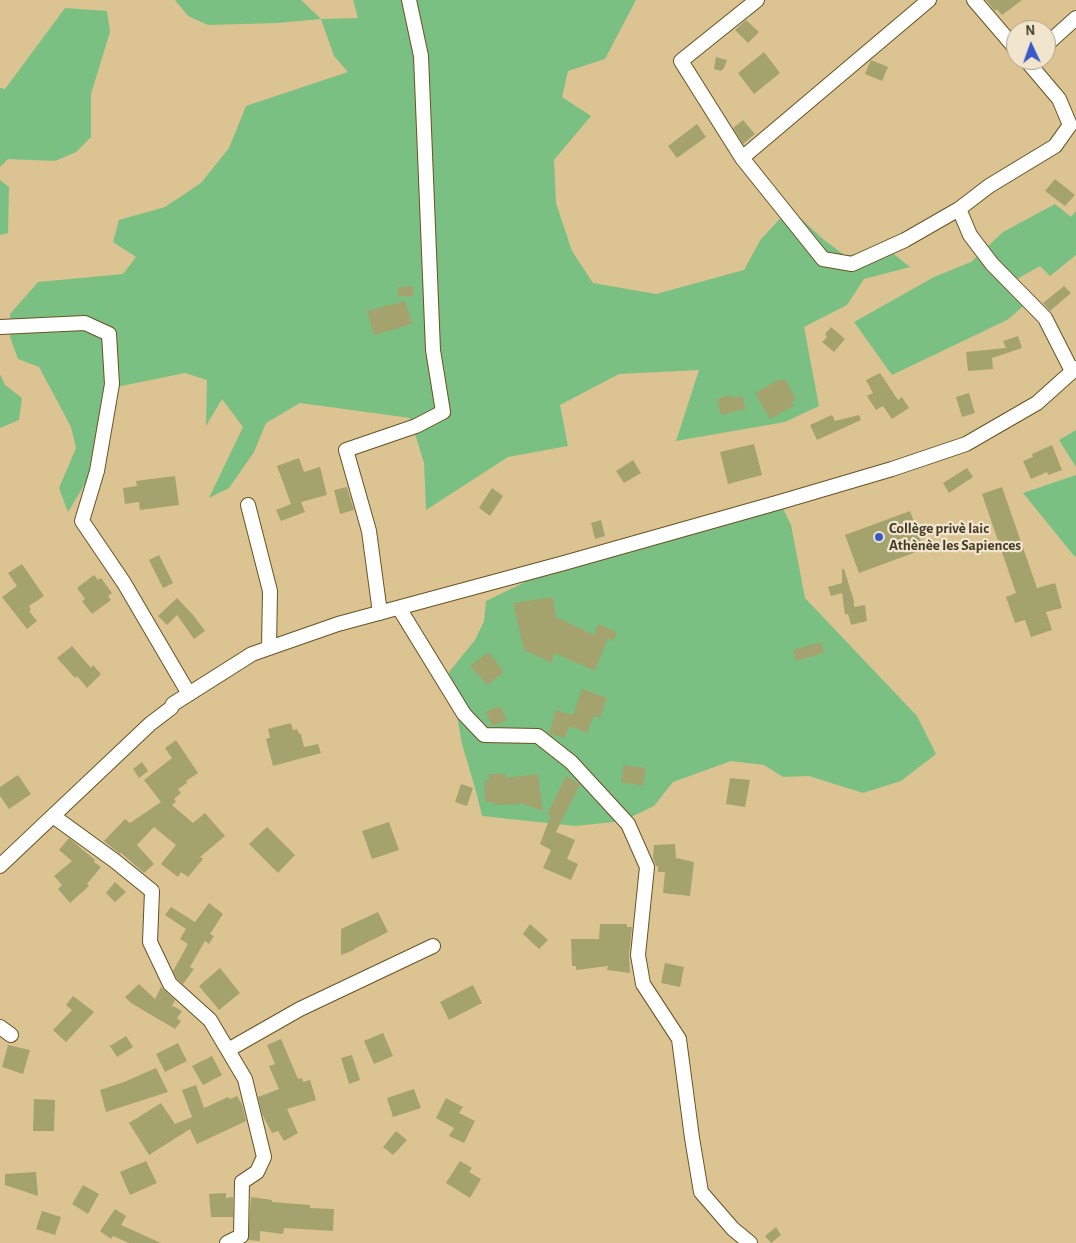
<!DOCTYPE html>
<meta charset="utf-8">
<style>
body{margin:0}
#map{position:relative;width:1076px;height:1243px;overflow:hidden;background:#dbc491;font-family:"Alegreya Sans",sans-serif}
canvas{display:block}
.north{position:absolute;left:1006px;top:20px;width:50px;height:50px;box-sizing:border-box;background:#f1e6cd;border:1px solid #aca28a;border-radius:50%;rotate:357deg;font-size:14px;font-weight:700;line-height:20px;text-align:center;color:#443b26}
.north::after{content:'';display:block;margin:auto;width:18px;height:22px;background:#3759ca;clip-path:polygon(50% 0,100% 100%,50% 72%,0 100%)}
</style>
<div id="map">
<canvas width="1076" height="1243"></canvas>
<div class="north">N</div>
</div>
<script>
const ctx = document.querySelector('canvas').getContext('2d');
ctx.lineJoin = 'round';
function fillPath(path, color) {
  ctx.fillStyle = color;
  ctx.fill(path, 'evenodd');
}
function trace(path, color, width, dash) {
  ctx.strokeStyle = color;
  ctx.lineWidth = width;
  ctx.lineCap = dash ? 'butt' : 'round';
  ctx.setLineDash(dash || []);
  ctx.stroke(path);
}
function write(font, color, halo, rows, align = 'center') {
  ctx.font = font + ' "Alegreya Sans",sans-serif';
  ctx.lineWidth = 4.5;
  ctx.setLineDash([]);
  ctx.textBaseline = 'middle';
  ctx.strokeStyle = halo;
  ctx.fillStyle = color;
  for (const [text, x, y, turn = 0] of rows) {
    ctx.save();
    ctx.translate(x, y);
    ctx.rotate((+turn || 0) * Math.PI / 180);
    ctx.textAlign = isNaN(turn) ? turn : align;
    if (halo) ctx.strokeText(text, 0, 0);
    ctx.fillText(text, 0, 0);
    ctx.restore();
  }
}
fillPath(new Path2D(`
 M175,0H301L321,19L358,18L353,0H636L605,59L568,71L562,97L591,116L554,160L556,203L572,251L593,283L656,294L744,270L761,239L790,208L824,240L846,256L885,247L910,267L864,279L847,305L804,327L819,406L785,422L676,441L699,370L619,374L560,405L568,446L508,457L426,510L424,463L410,418L300,403L266,423L254,452L229,488L209,498L243,427L222,399L206,426L207,380L185,373L116,387V408L99,423L91,474L68,512L59,488L76,448L71,427L39,367L18,359L10,337V314L38,282L123,274L136,257L113,242L119,220L165,207L201,183L229,148L246,106L348,72L334,56L321,19L278,23L208,25L188,16Z
 M65,8L107,11L110,32L91,94V137L76,152L55,161L8,159L0,167V88L5,89Z
 M0,180L9,187L8,233L0,235Z
 M1055,204L1071,217L1076,211V255L1050,276L1040,266L1012,282L1026,304L1007,320L892,375L854,322L934,277L971,262L1003,232Z
 M0,374L5,385L22,398L19,420L0,428Z
 M1076,430V467L1059,440Z
 M1076,475V556L1075,557L1023,493Z
 M780,502L791,525L805,598L917,716L936,754L901,781L863,793L809,776L783,777L764,765L731,761L673,782L654,806L623,821L575,826L482,816L477,795L462,744L449,672L475,640L484,621L486,601L564,563Z`), '#7bc083');
fillPath(new Path2D(`
 M986,0H1022L1002,15L997,9L995,11Z
 M746,20L759,32L748,43L735,30Z
 M764,52L780,73L754,94L738,73Z
 M716,57L727,60L724,68L721,71L714,69Z
 M871,60L888,67L882,81L865,74Z
 M743,120L755,134L743,144L733,128Z
 M697,124L706,137L677,158L668,146Z
 M1055,179L1075,195L1065,206L1045,191Z
 M413,286V296H398V287Z
 M1064,286L1071,293L1050,311L1043,303Z
 M405,301L412,324L374,335L367,311Z
 M831,327L845,339L834,352L822,342L827,337L825,334Z
 M1018,336L1022,348L992,358L993,369L968,371L966,352L1006,348L1003,341Z
 M880,373L898,400L902,397L909,408L892,419L883,406L876,410L867,396L873,393L866,380Z
 M780,379L781,381L785,379L796,399L792,402L794,406L770,419L755,393Z
 M969,393L975,413L962,417L956,397Z
 M730,395L731,398L742,396L746,409L721,415L717,399Z
 M832,415L835,421L859,415L861,420L817,440L810,425Z
 M754,444L762,475L728,484L720,452Z
 M1052,445L1062,470L1048,475L1047,472L1031,479L1023,461L1033,457L1032,454Z
 M299,458L304,472L320,467L327,495L301,502L305,512L281,521L276,510L291,504L277,466Z
 M633,460L641,473L624,483L616,471Z
 M967,468L973,477L949,493L943,483Z
 M175,476L179,505L140,510L139,502L125,504L123,488L137,486L136,481Z
 M347,487L354,510L340,514L334,490Z
 M1002,487L1037,588L1055,583L1062,608L1046,612L1052,630L1031,637L1025,620L1015,623L1006,597L1016,593L982,494Z
 M492,488L503,496L490,516L479,508Z
 M910,511L924,549L859,573L845,535Z
 M601,520L605,536L595,539L591,523Z
 M159,555L173,583L163,588L149,560Z
 M22,564L44,596L29,606L31,610L29,611L37,621L27,629L2,597L17,586L8,573Z
 M842,569H844L854,601V607L865,605L867,621L851,625L848,614L845,615L842,593L831,596L828,587L842,583Z
 M94,575L98,580L101,578L112,593L108,596L111,600L92,614L82,601L85,599L77,588Z
 M553,597L556,617L594,635L598,624L617,632L613,641L608,638L595,671L554,653L552,663L524,650L513,603Z
 M177,598L194,616L205,631L194,639L177,615L167,625L158,616Z
 M821,642L824,653L796,661L793,650Z
 M72,646L91,668L93,665L101,674L87,688L77,676L75,678L57,658Z
 M488,652L504,672L487,685L470,666Z
 M582,689L607,698L600,718L594,716L587,733L569,726L565,738L549,734L556,710L573,715Z
 M500,706L507,720L492,726L485,712Z
 M291,723L293,730L297,729L299,734H301L304,747L318,744L321,753L273,766L266,739L270,738L268,729Z
 M176,740L198,773L186,781L187,783L178,789L181,793L174,799L176,802L172,805L193,823L205,813L225,836L200,857L203,859L188,877L181,872L178,877L161,864L176,845L154,827L137,845L154,864L144,873L121,853L120,854L104,841L125,819L130,823L161,802L144,780L172,758L165,748Z
 M142,762L148,771L139,778L133,769Z
 M624,765L646,768L643,786L621,782Z
 M489,774H506V778L538,774L543,811L524,804L494,805V802H485L484,781H489Z
 M18,775L31,794L9,809L0,796V787Z
 M566,776L580,784L556,832L575,840L567,859L578,864L571,880L543,868L551,850L540,844L551,815L547,814Z
 M730,778L750,780L745,807L726,804Z
 M461,784L473,788L467,806L455,802Z
 M389,822L399,850L372,859L362,831Z
 M267,827L295,855L278,873L249,844Z
 M69,838L95,860L94,862L101,867L87,884L89,886L70,903L58,889L62,885L54,876L72,861L59,850Z
 M675,844L676,858L694,862L690,896L663,893L665,872H658V866H656L653,858L654,845Z
 M115,882L126,892L115,902L106,893Z
 M209,903L223,914L210,934L214,936L209,944L205,941L190,967L194,969L183,984L177,979L173,971L188,944L180,939L186,929L165,915L171,907L195,922Z
 M378,912L388,932L354,949V950L341,955V929Z
 M530,924L548,940L539,949L523,934Z
 M600,924H627V927H632L629,954L630,973L607,970L608,966L576,970V966H572L571,939H599Z
 M665,963L684,967L680,987L661,983Z
 M220,968L240,993L219,1010L199,986Z
 M139,984L155,999L161,987L175,1000L171,1008L173,1006L182,1011L177,1018L181,1021L175,1029L131,1003L125,997Z
 M473,985L482,1003L449,1020L440,1002Z
 M73,996L94,1012L66,1042L53,1030L72,1010L66,1005Z
 M383,1033L393,1056L374,1064L364,1041Z
 M126,1036L133,1047L117,1057L110,1046Z
 M281,1039L298,1079L302,1078L303,1082L310,1080L316,1100L287,1109L298,1133L284,1141L278,1131L272,1133L262,1114L258,1097L279,1089L269,1066L275,1064L267,1045Z
 M178,1043L187,1061L165,1072L156,1054Z
 M8,1045L30,1050L23,1074L2,1067Z
 M352,1055L360,1080L349,1084L341,1058Z
 M212,1056L222,1075L203,1085L192,1066Z
 M156,1068L168,1092L106,1112L100,1090L124,1082Z
 M196,1085L204,1108L228,1097L230,1099L237,1096L242,1104L246,1121L197,1144L190,1129L149,1155L129,1123L161,1103L175,1124L192,1117L182,1090Z
 M414,1089L421,1108L393,1117L387,1098Z
 M446,1098L463,1107L459,1113L475,1121L464,1143L449,1136L454,1128L436,1118Z
 M34,1099L55,1100L54,1131H33Z
 M396,1131L407,1140L393,1155L383,1147Z
 M146,1161L157,1183L130,1195L120,1172Z
 M460,1161L472,1168L469,1172L481,1179L470,1198L446,1183Z
 M36,1172L38,1196L5,1185V1174Z
 M83,1185L99,1194L88,1214L72,1204Z
 M226,1193V1198L233,1197V1217H211L209,1194Z
 M251,1197L272,1200V1202L310,1205V1208L334,1209L333,1231L284,1228L283,1234L260,1231V1241L248,1240Z
 M115,1209L126,1216L121,1225L161,1243H129L113,1236L111,1239L100,1231Z
 M42,1211L61,1217L55,1235L36,1229Z
 M776,1227L781,1235L771,1243L765,1236Z`), '#a4a36e');
const minor = new Path2D(`
 M757,0L681,61L742,158L823,259L852,264L905,240L959,209
 M974,0L1016,49
 M1046,45L1076,18
 M1026,60L1059,99L1070,125L1055,146L989,186L959,209L970,235L992,264L1045,318L1072,371
 M742,158L929,0
 M0,327L85,323L109,334L112,384L97,471L82,521L124,583L189,694
 M248,505L270,591L269,648
 M399,608L464,714L484,735L538,736L571,762L628,824L647,867L638,955L643,984L679,1039L692,1138L701,1192L733,1229L750,1243
 M380,613L369,531L346,450L416,426L443,412L433,350L421,56L409,0
 M53,816L115,861L152,891L150,942L170,984L210,1020L245,1079L264,1157L257,1172L242,1182L241,1236L227,1243
 M0,866L150,724L171,708L173,704L252,654L338,624L564,563L780,502L892,469L966,444L1037,403L1076,368
 M0,1027L11,1035
 M228,1050L300,1009L433,946`);
trace(minor, '#675322', 16);
trace(minor, '#fff', 14);
for (const [x, y, r, color] of [
 [879,537,5,"#3759ca"]
]) {
  const dot = new Path2D();
  dot.arc(x, y, r, 0, 2 * Math.PI);
  ctx.fillStyle = color;
  ctx.fill(dot);
  trace(dot, '#f1e6cd', 2);
}
write('bold 15px', '#443b26', '#f1e6cd', [
 ["Collège privè laic",889,528],
 ["Athènèe les Sapiences",889,545]
], 'left');
</script>
